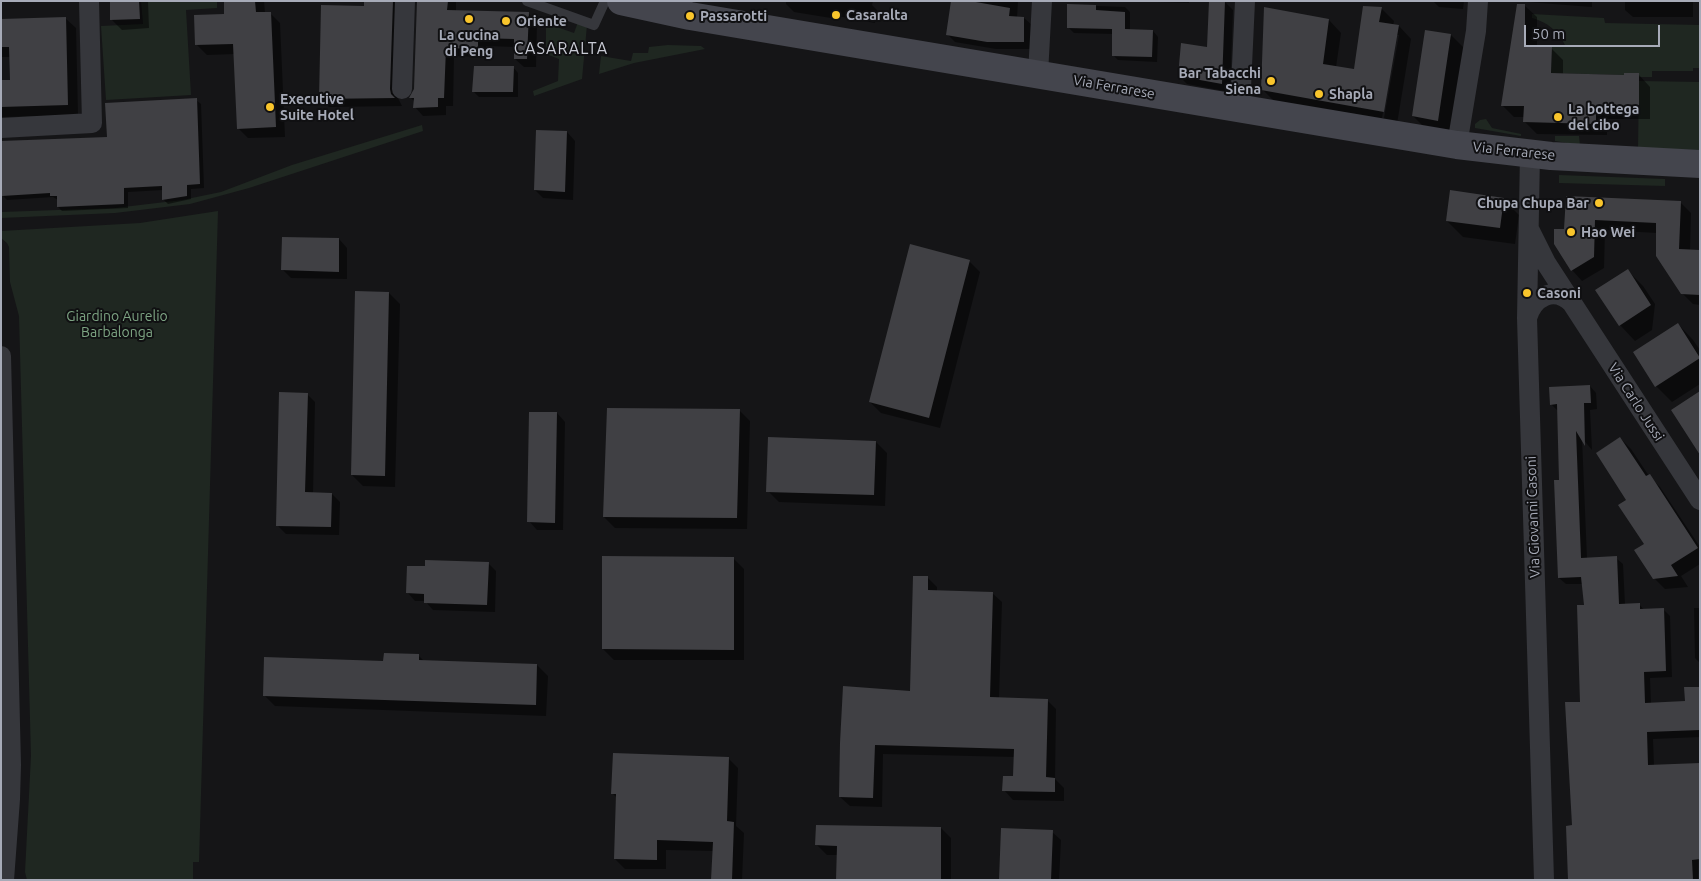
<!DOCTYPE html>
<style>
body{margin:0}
#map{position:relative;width:1701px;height:881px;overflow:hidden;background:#151517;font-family:Ubuntu,sans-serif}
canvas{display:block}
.frame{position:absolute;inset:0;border:2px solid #a7abb8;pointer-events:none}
.scale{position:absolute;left:1524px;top:25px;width:136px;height:22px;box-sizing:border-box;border:2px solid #a7abb8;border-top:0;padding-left:6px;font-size:15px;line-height:18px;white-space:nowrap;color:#a7abb8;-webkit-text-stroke:4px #101012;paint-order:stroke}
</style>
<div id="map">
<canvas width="1701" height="881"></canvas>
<div class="frame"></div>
<div class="scale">50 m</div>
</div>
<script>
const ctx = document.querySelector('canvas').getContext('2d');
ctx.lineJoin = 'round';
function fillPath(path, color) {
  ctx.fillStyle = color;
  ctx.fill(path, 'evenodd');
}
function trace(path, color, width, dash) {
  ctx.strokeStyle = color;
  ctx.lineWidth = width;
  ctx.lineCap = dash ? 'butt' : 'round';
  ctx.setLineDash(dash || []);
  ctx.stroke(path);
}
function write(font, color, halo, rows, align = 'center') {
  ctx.font = font + ' Ubuntu,sans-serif';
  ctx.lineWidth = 4;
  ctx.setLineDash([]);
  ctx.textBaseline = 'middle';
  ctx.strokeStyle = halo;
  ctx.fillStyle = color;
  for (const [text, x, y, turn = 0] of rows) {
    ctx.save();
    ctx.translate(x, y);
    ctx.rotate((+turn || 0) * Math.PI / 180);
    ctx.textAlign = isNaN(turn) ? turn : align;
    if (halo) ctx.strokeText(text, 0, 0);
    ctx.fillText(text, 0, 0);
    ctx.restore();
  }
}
fillPath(new Path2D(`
 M141,1H217V8L186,10L191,95L106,100L101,26L143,24Z
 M1532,14L1604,18L1605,23L1700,25V68H1693V71H1652V77H1639V73L1624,75L1551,73L1552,47H1564L1565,45C1558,31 1547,22 1532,18Z
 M578,22L587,25L582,79L534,96L533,91L558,81L559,59L546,54V25H551L574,33Z
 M668,45L701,46L705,49L634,63L599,74L601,56L631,61L633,53H648L649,47Z
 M1639,81L1700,82V150L1638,149Z
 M1486,119L1492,128L1521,134V136L1475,128V124L1480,120Z
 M422,125L423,131L249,188L190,204L115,213L1,218V212L115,208L182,200L221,192L292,165Z
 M1555,136H1579L1580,145L1555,141Z
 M1559,175L1665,179V186L1559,183Z
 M218,211L199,862H193V880H27L25,872L31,756L19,316L10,282L9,247L7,243L1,238V231L140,223Z`), '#1f2721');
fillPath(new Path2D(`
 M111,1H148L149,28L122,30L112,20Z
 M225,1H264L265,13H270L280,23L285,137L248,138L238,128L235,54L207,55L197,45L225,15Z
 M366,1H406L401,10L398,98L402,106L329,107L320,98L365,7Z
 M418,1H456V12L529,14L537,22L536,67H524L515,59V47L486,46V57L454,56L453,106H446V115L423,116L415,107V102L411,98L415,90Z
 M786,1H873L872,5L877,10L875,23L837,16V19L794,12L786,4Z
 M953,1H1018L1017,18H1024L1032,25L1031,49H996L955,42L947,34Z
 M1127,1H1189V3Z
 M1224,1L1233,10L1230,92L1187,84L1179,76L1209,49Z
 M1433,1H1464L1463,9L1439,7Z
 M1514,1H1592V7Z
 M1625,1H1693V17H1633L1625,10Z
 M1069,5L1125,7L1130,12V30L1153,31L1158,37L1157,62L1118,60L1113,55L1114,34L1074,33L1068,27Z
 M1525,6L1537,17V48H1551L1563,60V75L1626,76L1639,75L1650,87V119H1607V135L1537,134L1525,122V117H1514L1502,105Z
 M1381,8L1394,21L1393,26H1399L1411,39L1397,124L1275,102L1262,89L1329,20L1341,33L1336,67L1355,71ZM1396,35H1399L1384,118H1382Z
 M65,18L76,28L78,115L2,117L1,81H11V57H1V20Z
 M1451,35L1467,51L1454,136L1429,132L1413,116Z
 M513,67L518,73V97H479L474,92Z
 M196,100L201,104L204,188L191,189V199L168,204L163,199V190L128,192V208L62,211L58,207V200L53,197L7,200L3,196L109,138Z
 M567,132L575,141L573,200L543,198L535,190Z
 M1567,197L1681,203L1691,213L1690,251H1700V305L1693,304L1682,293L1657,233L1605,230L1604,268L1582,281L1572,270L1566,230Z
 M1503,199L1519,215L1515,244L1463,237L1447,221Z
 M339,239L347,248V279L291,278L283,270Z
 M969,261L980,272L940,428L881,413L870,402Z
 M1627,270L1643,286L1655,304L1652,330L1635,341L1620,325Z
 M389,293L400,304L395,487L363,486L352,475Z
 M1678,324L1693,340L1700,350V384L1672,402L1656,386Z
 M1590,386L1596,393L1597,409L1590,410L1592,450L1582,438L1587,559L1616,558L1623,564L1625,605L1639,604L1644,610L1663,609L1670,616L1672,677L1650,678L1651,704L1686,702L1700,688V737L1653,739L1654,766L1700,764L1698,880H1569L1581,703L1585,606L1583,584H1566L1559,578L1560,481L1558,411L1551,404Z
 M307,394L315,402L313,494H332L340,502L339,535L286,534L277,525Z
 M739,410L750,421L747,529L615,528L604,517Z
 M557,413L565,422L563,530H537L529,521Z
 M1620,438L1631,449L1649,476L1660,487L1700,547V564L1681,576L1688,587L1665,589L1654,578L1645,544L1627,500Z
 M876,442L887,453L885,506L779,502L768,491Z
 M733,558L744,569V660H614L603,649Z
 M488,563L496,571L495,612L433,610L425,601H415L408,593Z
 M928,578L937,587V592L992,593L1002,602L999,698L1047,700L1056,709L1055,779L1064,788V801L1013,800L1004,790L1014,777L1015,757L883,754L882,807L850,806L840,797L841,743L912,692Z
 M1694,608H1700V663L1695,658Z
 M418,655L424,661L537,665L548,676L546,716L275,706L264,695L384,662Z
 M728,758L738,768L736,826L744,833L742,880H712L714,851L666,850V869H625L615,859L617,798L613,794Z
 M941,828L951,838V880H837L838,855H827L817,845Z
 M1052,832L1061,840L1059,880H1000Z`), '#0007');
fillPath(new Path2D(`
 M110,1H139L140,19L110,20Z
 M224,1H255L256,12H271L276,127L237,129L233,44L195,45L194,15L224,14Z
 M364,1H393L390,89L391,94L395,98L319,99L321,5L364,6Z
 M417,1H448L447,10L529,12L527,59H514V39L478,38V49L446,48L444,98H438V107L413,108L414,98H409L414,89Z
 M951,1H970L1010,8L1009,16L1024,17V42H987L946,35Z
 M1209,1H1225L1222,84L1178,76L1181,43L1207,47Z
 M1067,4L1096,5V10L1125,12V29L1153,30L1152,57L1112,56V29L1067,28Z
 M1517,4H1525V46L1552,47L1551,73L1624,75V73H1639V108L1596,107V124L1523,122L1524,106H1501Z
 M1363,6L1382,7L1379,22L1399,25L1384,112L1261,90L1264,7L1329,19L1323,64L1354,69Z
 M66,17L68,105L1,107V80H10L9,47H1V19Z
 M1425,30L1451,34L1438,121L1412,116Z
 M474,66H514L513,92H472Z
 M197,98L200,184L187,185V196L162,200V186L124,188V204L57,207V196H50V193L2,196L1,141L107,137L105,103Z
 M536,130L567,131L565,192L534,190Z
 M1450,190L1504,198L1500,228L1446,221Z
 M1566,196L1681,201L1679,249L1700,250V295L1681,294L1656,256V223L1595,220L1594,257L1571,271L1554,244V229H1564Z
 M282,237L339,238V272L281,270Z
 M910,244L970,260L929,418L869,402Z
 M1628,269L1651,305L1619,326L1595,290Z
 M355,291L389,292L385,476L351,475Z
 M1678,323L1700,358L1655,387L1633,352Z
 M1590,385L1591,403H1584L1585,446L1576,431L1581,558L1617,556L1619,604L1640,603V609L1664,608L1666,671L1644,672L1645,703L1685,701L1684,687H1700V730L1647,732L1648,765L1700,763V859L1692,860L1693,880H1568L1566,826L1572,825L1565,702H1580L1577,605H1584L1581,577L1558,578L1554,480H1559L1557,404L1550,405L1549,387Z
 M1700,391V455L1671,410Z
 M279,392L308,393L305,492L332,493L331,527L276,526Z
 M607,408L740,409L737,518L603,517Z
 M529,412H557L555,523L527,522Z
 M768,437L876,441L874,495L766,492Z
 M1620,437L1646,476L1650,474L1698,548L1671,565L1678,576L1653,579L1634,550L1644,544L1618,505L1626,500L1596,453Z
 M602,556L734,557V650L602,649Z
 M425,560L489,562L487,605L424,603V594L406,593L407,566H425Z
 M913,576H928V590L993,592L990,697L1048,699L1046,777L1055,778V792L1002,791L1003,776H1013L1014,749L875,745L873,798L839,797L840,743L843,686L910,691Z
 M384,653L419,654V660L537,664L536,705L263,696L264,657L383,661Z
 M613,753L729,757L727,821L734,822L732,880H711L713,842L657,840V860L614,859L616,794H611Z
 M816,825L941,827V880H836L837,846L815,845Z
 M1001,828L1053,830L1051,880H999Z`), '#404044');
trace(new Path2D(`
 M527,1L594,25L605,1`), '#36373c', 10);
trace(new Path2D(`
 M1038,74L1042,1
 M402,89L405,1
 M1240,109L1245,1
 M1,128L92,123L89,1
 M1457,145L1476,31L1478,1
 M1530,154L1527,318L1544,880
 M1530,231L1546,263L1700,500
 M1527,318C1533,297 1554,285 1572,303
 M1,356L11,765L10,799L4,880`), '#36373c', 20);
trace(new Path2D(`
 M621,1L690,16L1457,145L1551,156L1700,164`), '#44454d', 28);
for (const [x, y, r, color] of [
 [836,15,5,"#f9c52c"],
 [690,16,5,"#f9c52c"],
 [469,19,5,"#f9c52c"],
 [506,21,5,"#f9c52c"],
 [1271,81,5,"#f9c52c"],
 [1319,94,5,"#f9c52c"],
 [270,107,5,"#f9c52c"],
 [1558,117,5,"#f9c52c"],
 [1599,203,5,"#f9c52c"],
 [1571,232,5,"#f9c52c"],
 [1527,293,5,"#f9c52c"]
]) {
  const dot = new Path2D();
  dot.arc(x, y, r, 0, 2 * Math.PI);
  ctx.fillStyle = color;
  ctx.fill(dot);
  trace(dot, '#101012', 2);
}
write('bold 14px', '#a7abb8', '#101012', [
 ["Casaralta",846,15],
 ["Passarotti",700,16],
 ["Oriente",516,21],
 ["La cucina",469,35,"center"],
 ["di Peng",469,51,"center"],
 ["Bar Tabacchi",1261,73,"right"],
 ["Siena",1261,89,"right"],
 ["Shapla",1329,94],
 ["Executive",280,99],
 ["Suite Hotel",280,115],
 ["La bottega",1568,109],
 ["del cibo",1568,125],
 ["Chupa Chupa Bar",1589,203,"right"],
 ["Hao Wei",1581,232],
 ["Casoni",1537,293]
], 'left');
write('14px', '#a7abb8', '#101012', [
 ["Via Ferrarese",1114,87,10],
 ["Via Ferrarese",1514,151,6],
 ["Via Carlo Jussi",1636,402,57],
 ["Via Giovanni Casoni",1533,517,-92]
]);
write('14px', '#7da483', '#101012', [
 ["Giardino Aurelio",117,316],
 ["Barbalonga",117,332]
]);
ctx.letterSpacing = '1px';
write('16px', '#c8cad4', '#101012', [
 ["CASARALTA",561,49]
]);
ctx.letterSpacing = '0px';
</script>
